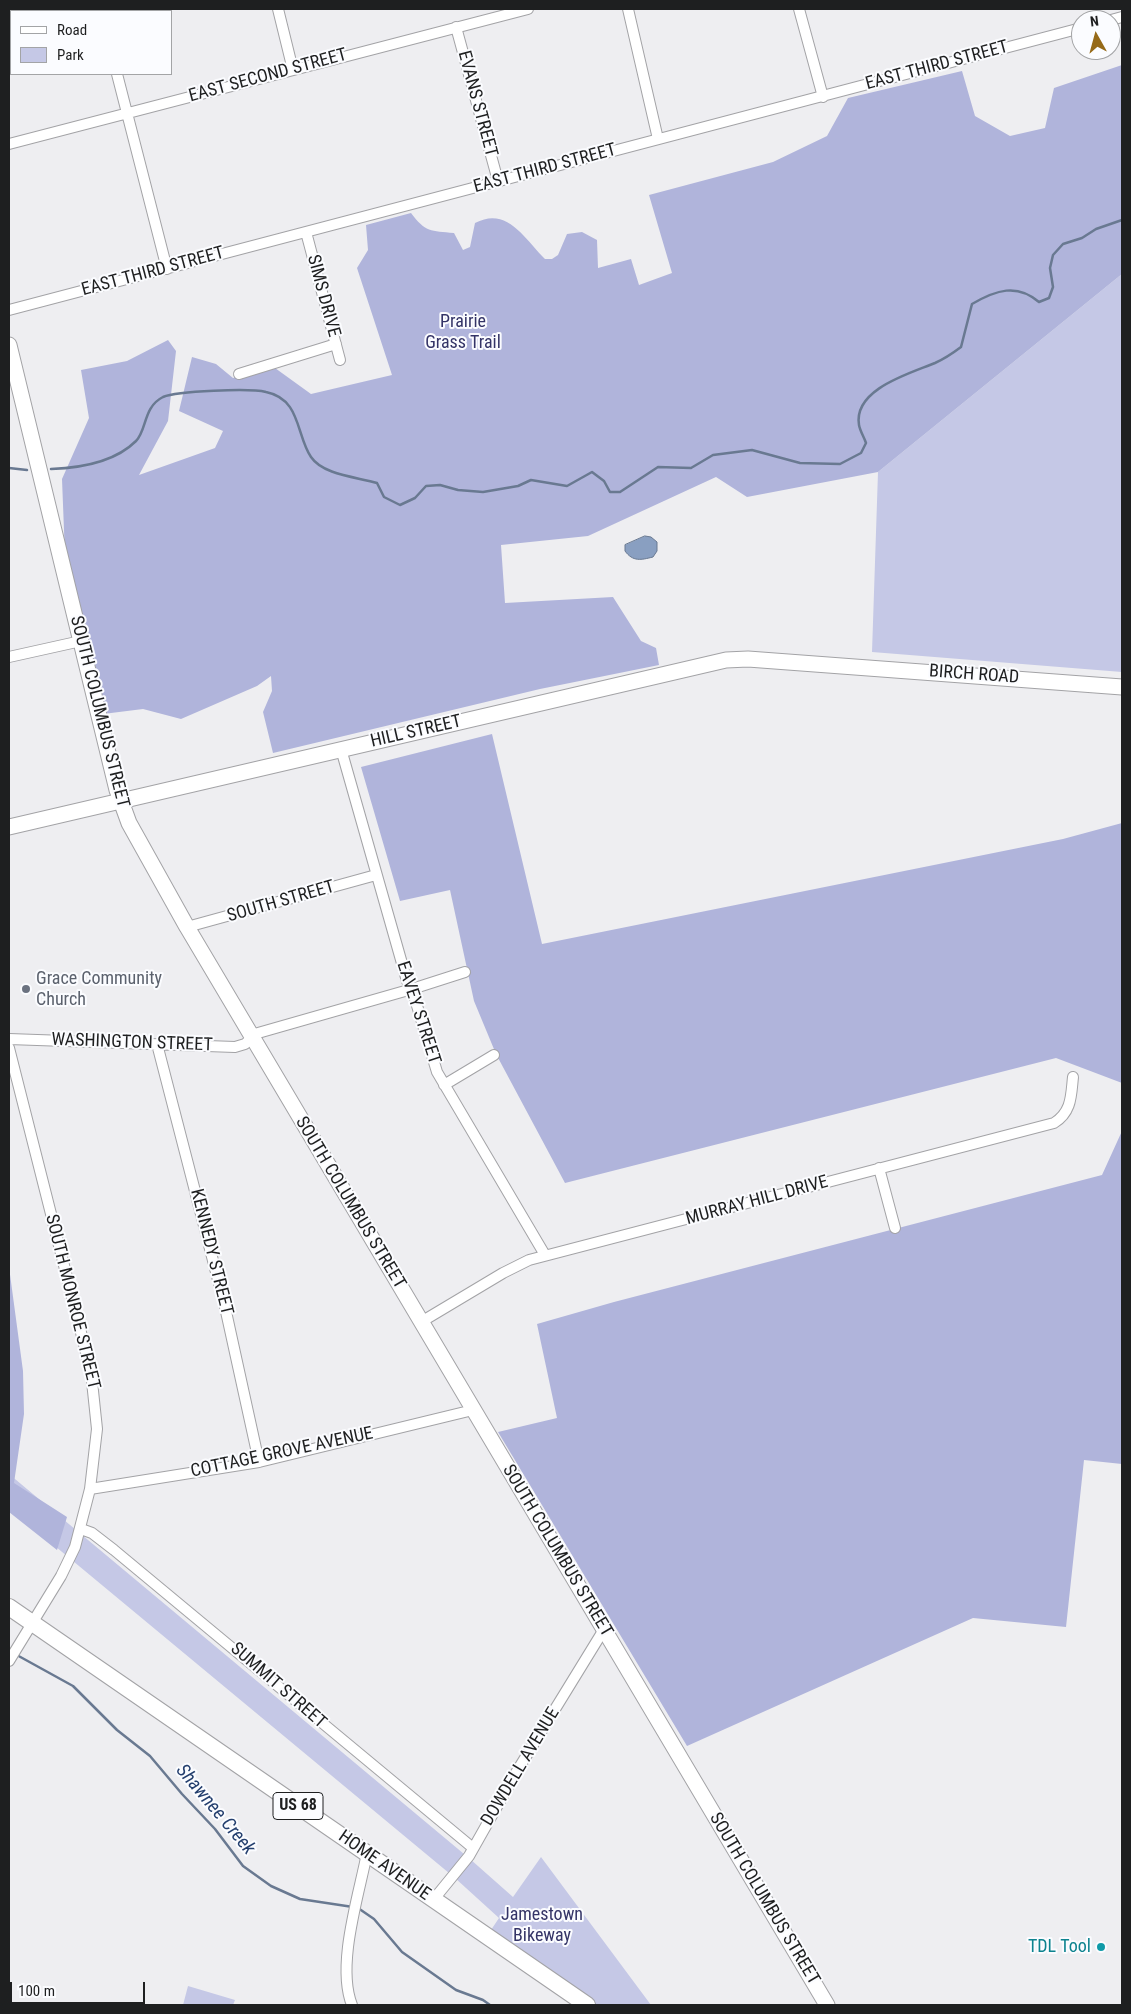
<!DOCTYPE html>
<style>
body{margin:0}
#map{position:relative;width:1131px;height:2014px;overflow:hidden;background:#eeeef1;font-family:"Roboto Condensed",sans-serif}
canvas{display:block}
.frame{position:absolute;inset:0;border:10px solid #1e1f20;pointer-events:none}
.legend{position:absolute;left:10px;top:10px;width:162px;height:65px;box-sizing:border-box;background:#fbfcff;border:1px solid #a3a4a6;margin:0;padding:6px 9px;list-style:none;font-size:15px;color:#1e1f20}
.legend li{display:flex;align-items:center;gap:10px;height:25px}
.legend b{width:25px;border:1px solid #a3a4a6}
.north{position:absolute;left:1071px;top:10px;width:50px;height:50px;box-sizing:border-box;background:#fbfcff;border:1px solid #a3a4a6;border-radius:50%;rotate:353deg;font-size:14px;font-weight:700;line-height:20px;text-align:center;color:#1e1f20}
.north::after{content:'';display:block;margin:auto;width:18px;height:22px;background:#966a18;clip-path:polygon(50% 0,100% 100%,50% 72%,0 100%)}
.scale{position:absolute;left:10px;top:1982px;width:135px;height:22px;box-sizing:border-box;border:2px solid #1e1f20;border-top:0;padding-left:6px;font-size:15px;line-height:18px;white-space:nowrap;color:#1e1f20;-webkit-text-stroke:4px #fbfcff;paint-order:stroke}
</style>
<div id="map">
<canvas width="1131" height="2014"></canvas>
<div class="frame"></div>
<ul class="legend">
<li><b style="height:6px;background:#fff"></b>Road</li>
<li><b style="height:14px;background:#c5c8e6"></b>Park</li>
</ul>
<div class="north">N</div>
<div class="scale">100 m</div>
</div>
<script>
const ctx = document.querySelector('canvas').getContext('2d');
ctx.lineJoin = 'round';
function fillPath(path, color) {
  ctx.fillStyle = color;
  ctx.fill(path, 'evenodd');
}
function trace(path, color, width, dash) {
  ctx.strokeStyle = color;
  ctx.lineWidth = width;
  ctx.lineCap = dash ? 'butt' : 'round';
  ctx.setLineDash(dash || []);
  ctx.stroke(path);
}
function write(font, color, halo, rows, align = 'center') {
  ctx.font = font + ' "Roboto Condensed",sans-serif';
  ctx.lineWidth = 4;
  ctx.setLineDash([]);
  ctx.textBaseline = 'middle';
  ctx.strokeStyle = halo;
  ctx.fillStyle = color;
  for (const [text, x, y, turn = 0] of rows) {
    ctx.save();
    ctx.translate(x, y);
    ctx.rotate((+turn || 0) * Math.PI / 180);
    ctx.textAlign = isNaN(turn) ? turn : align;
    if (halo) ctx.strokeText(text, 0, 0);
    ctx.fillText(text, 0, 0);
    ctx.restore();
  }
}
fillPath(new Path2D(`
 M1122,274V672L872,652L878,472Z
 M9,1474L470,1859L513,1897L541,1857L651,2005H587L487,1936L499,1918L455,1878L38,1532Z
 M188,1986L235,2000L233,2005H183Z`), '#c5c8e6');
fillPath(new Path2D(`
 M1122,65V274L878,472L747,497L716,477L588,536L501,545L505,603L613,597L641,641L656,648L659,665L540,689L273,753L263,712L272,691L271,676L257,686L181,719L143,709L103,714L65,556L62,479L89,418L81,370L127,361L168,340L176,351L168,421L139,475L215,448L223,431L179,411L192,357L216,364L233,378L275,368L311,394L392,375L357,268L368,250L366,225L411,213C425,232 431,231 454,233L463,250L470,247L475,223C507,206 524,238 545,259H552L558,255L567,234L582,232L597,240L598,268L631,259L639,285L672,273L649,195L773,162L827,136L848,98L962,71L975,116L1010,136L1045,128L1054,88Z
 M492,734L542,944L1063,839L1122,823V1083L1056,1058L565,1183L496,1054L474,1001L450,890L400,901L361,767Z
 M1122,1131V1464L1084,1460L1066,1627L973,1618L687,1746L498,1432L557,1418L537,1324L614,1302L1102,1175Z
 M9,1267L23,1371L24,1414L14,1483L67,1517L57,1550L9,1512Z`), '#b0b4db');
const water = new Path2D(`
 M645,536L651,537L657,542V551L653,557C641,560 633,562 625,551V545Z`);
fillPath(water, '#899fc1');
trace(water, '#697991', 1);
trace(new Path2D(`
 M9,468L27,470
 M51,469C79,468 115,462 136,441C147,430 143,407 163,397C177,391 250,388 266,392C301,399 296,435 311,457C323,475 357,477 377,483L384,497L400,505L415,498L426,486L440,485L458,490L483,492L518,486L531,480L567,486L592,472L604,481L610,492H620L658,467L691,468L713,455L752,450L800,463L840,464L861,453L866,443C864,437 860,431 859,425C853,389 911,373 935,363C944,359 953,353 961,347L972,304C996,290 1017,283 1039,302L1049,298L1053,287L1050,268L1053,255L1063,244L1082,238L1096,229L1122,220
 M15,1654L73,1686L117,1730L150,1756L182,1794L215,1829L243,1866L271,1886L300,1899L353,1907
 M358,1908L374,1919L402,1952L456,1990L483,2000L490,2005`), '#697991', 2.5);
const street = new Path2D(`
 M100,9V11
 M278,9L293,70
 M628,9L658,139
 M799,9L823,97
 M1111,20L1122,17
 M456,27L498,181
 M117,74L167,269
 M9,144L528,9
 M306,232L340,360
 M9,310L1081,28
 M239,374L336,344
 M9,657L81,641
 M341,749L407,981L412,989L437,1072L545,1255
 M187,927L376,875
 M251,1035L412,989L465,972
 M9,1039L235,1047L245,1044L253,1037
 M157,1044L225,1307L259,1462
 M9,1048L91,1372L97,1429L90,1489L75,1547L61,1576L9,1661
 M444,1085L494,1055
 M879,1168L895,1228
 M421,1322L503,1273L529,1260L1054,1123C1072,1112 1071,1095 1073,1077
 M90,1489L259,1462L473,1410
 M81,1529L92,1533L114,1550L473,1848
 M434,1899L469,1856L517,1771L603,1631
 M352,2005C336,1965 359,1895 367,1853`);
const secondary = new Path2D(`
 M9,345L117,790L129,823L187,927L827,2005
 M9,827L726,660L748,659L1122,687`);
const primary = new Path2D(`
 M9,1607L587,2005`);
trace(street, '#a3a3a6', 12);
trace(secondary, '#a3a3a6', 17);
trace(primary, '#a3a3a6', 18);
trace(street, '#fff', 10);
trace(secondary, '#fff', 15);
trace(primary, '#fff', 16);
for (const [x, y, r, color] of [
 [26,989,5,"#6b7280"],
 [1101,1947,5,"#0f9aa8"]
]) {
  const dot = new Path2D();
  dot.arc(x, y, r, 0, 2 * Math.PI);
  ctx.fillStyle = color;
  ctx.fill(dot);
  trace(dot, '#fbfcff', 2);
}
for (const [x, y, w] of [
 [298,1806,50]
]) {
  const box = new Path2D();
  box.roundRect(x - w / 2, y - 13.5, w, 27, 4);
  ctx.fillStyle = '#fbfcff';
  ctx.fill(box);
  trace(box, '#1e1f20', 1);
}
write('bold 16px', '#1e1f20', null, [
 ["US 68",298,1806]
]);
write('18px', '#1e1f20', '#fbfcff', [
 ["EAST THIRD STREET",937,66,-15],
 ["EAST SECOND STREET",268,76,-15],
 ["EVANS STREET",477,104,75],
 ["EAST THIRD STREET",545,169,-15],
 ["EAST THIRD STREET",153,272,-15],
 ["SIMS DRIVE",323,296,75],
 ["BIRCH ROAD",974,675,4],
 ["SOUTH COLUMBUS STREET",99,712,76],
 ["HILL STREET",416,732,-13],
 ["SOUTH STREET",281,902,-16],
 ["EAVEY STREET",418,1013,72],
 ["WASHINGTON STREET",132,1043,2],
 ["MURRAY HILL DRIVE",757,1201,-15],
 ["SOUTH COLUMBUS STREET",350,1203,59],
 ["KENNEDY STREET",211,1252,76],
 ["SOUTH MONROE STREET",72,1302,76],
 ["COTTAGE GROVE AVENUE",282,1453,-12],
 ["SOUTH COLUMBUS STREET",557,1551,59],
 ["SUMMIT STREET",278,1686,41],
 ["DOWDELL AVENUE",521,1767,-59],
 ["HOME AVENUE",384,1866,35],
 ["SOUTH COLUMBUS STREET",764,1899,59]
]);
write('18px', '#343467', '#fbfcff', [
 ["Prairie",463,322],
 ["Grass Trail",463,343],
 ["Jamestown",542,1915],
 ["Bikeway",542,1936]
]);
write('18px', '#5b616d', '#fbfcff', [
 ["Grace Community",36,979],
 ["Church",36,1000]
], 'left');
write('18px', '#0d838f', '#fbfcff', [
 ["TDL Tool",1091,1947]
], 'right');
write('italic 19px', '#243f6e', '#fbfcff', [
 ["Shawnee Creek",215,1810,50]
]);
</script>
